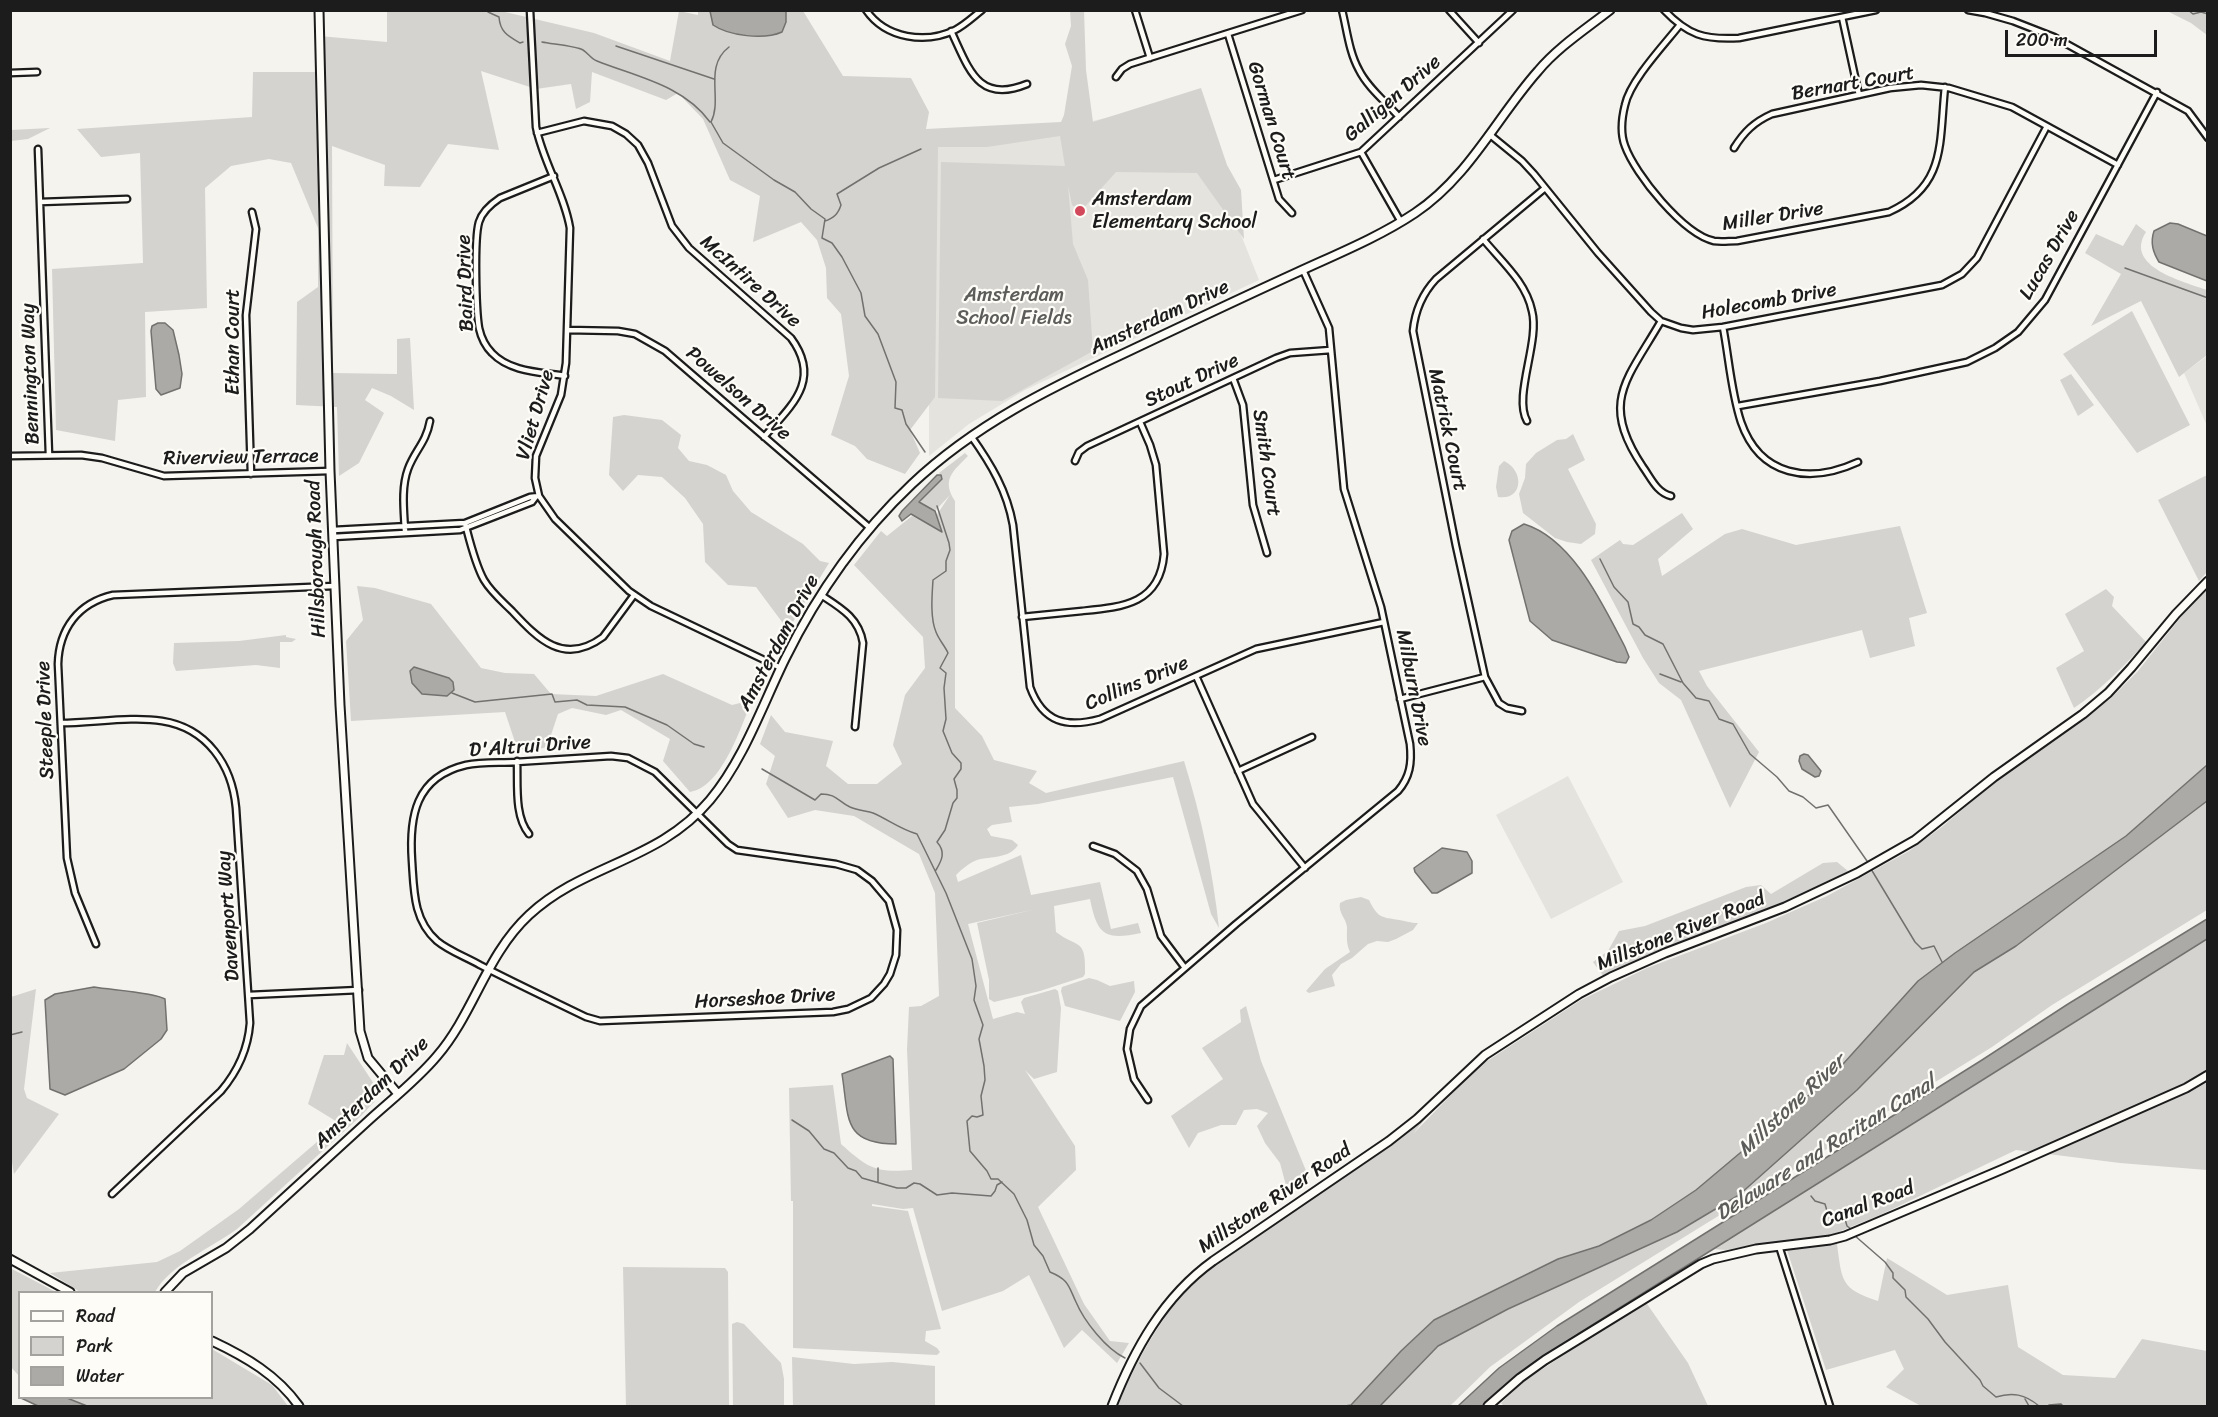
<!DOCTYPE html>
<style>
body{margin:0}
#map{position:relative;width:2218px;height:1417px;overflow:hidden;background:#f4f3ee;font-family:Sriracha,sans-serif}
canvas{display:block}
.frame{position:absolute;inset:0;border:12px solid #1c1c1c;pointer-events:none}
.legend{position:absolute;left:18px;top:1291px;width:195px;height:108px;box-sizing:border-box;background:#fdfcf7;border:2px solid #a3a29f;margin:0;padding:8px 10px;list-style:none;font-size:18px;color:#1c1c1c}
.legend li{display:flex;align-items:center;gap:12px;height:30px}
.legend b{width:30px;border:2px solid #a3a29f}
.scale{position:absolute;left:2005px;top:30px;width:152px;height:27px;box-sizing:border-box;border:3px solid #1c1c1c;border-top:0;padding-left:8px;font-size:18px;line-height:21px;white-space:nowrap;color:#1c1c1c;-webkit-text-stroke:4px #fdfcf7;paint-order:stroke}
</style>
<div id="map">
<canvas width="2218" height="1417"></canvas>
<div class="frame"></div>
<ul class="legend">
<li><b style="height:8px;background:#fdfcf7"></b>Road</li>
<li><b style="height:16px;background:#d4d3cf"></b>Park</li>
<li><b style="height:16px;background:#abaaa6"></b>Water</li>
</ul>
<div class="scale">200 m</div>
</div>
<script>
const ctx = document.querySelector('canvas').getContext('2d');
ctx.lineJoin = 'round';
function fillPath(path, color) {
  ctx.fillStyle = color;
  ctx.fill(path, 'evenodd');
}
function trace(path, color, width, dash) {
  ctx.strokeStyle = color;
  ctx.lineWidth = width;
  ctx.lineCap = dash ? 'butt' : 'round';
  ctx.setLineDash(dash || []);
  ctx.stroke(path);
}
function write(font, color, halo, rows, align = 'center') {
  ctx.font = font + ' Sriracha,sans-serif';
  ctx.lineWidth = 4.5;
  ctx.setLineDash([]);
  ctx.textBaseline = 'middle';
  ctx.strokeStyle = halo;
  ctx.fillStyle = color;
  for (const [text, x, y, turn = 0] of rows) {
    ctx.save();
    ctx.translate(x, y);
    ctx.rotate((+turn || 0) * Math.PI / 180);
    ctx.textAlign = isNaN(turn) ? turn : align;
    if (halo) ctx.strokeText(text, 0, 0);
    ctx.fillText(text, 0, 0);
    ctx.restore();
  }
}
fillPath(new Path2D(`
 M1187,99L1259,280L1025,390L969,424L929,456V142L1071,126Z
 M2207,356V426L2184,373Z
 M1568,776L1623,882L1551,919L1496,815Z`), '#e4e3de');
fillPath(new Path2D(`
 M387,10L501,11L594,33L670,61L679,11L698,15V10L803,11L843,76L911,78L929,112L926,129L1061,122L1064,115L1072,66L1065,44L1071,26L1070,11H1084L1086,70L1093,122L1201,88L1227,165L1241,190L1244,239L1197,173L1116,172L1080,212L1072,205L1068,185L1073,244L1088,280L1093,351L1002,401L938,398L941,162L1065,166L1060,136L987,147H938L935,397L910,430L920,453L905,474L867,459L855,446L831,435L849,376L841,314L827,298L826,268L817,240L801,222L753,242L760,196L730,180L703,119L678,93L666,100L592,72L590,102L576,109L571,84L536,89L481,71L499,150L448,144L420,187L384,186L385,165L332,146L333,373L397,374V339L410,338L414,410L391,396L372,388L365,400L384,413L359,463L339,476L337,407L296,405L297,302L318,287V228L291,163L269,159L231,166L205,188L207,308L145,312L146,397L118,400L115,441L56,430L52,269L143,263L140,153L101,157L77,129L252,117L253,72H314L320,70L319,36L387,42Z
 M2167,11H2207V35L2191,23Z
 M50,128L28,139L11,141V130Z
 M2136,224L2146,232C2123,267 2185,282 2207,290V355L2179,377L2141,301L2091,326L2121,274L2085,253L2096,234L2123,246Z
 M2132,311L2190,425L2137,453L2063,354Z
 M2071,374L2094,405L2078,416L2060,380Z
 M624,415L662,420L681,435L678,448L689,461L707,465L726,475L733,491L751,512L803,544L820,561L829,563L788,630L756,587L728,585L705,562L703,524L685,498L662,477L638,475L623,491L609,475L613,417Z
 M1573,434L1585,460L1568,469L1596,524L1595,534L1581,544L1567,542L1555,538L1523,513L1519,494L1525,478L1526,464L1536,453L1557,440L1566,439Z
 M965,453L968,456C953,471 941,480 955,501V708L982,736L994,760L1037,771L1029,783L1046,793L1184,761C1201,815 1213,872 1219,928L1211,914L1173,777L1038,804L1009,807L1012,822L992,825L987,829L991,836L1012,840L1018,845C1009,859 991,856 977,860C969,863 962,869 956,875L958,882L1021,855L1031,895L1100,882L1111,929L1138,923L1141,933C1104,941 1097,934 1090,899L1054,906L1056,932C1078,949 1086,937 1085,974L1083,977L1040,991L994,1002L989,999V980L977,923L1036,909L968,924L993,1019L1017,1012L1025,1014L1021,1002L1024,998L1055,989L1058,991L1061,1008L1057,1072L1034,1079L1025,1070L1075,1146L1076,1170L1038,1207L1084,1304L1110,1341L1129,1343L1117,1363L1082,1330L1064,1348L1029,1275L1003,1291L942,1311L913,1208L903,1209L872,1204V1206L908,1211L941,1329L926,1331L925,1341L937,1348L940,1352L937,1355L793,1348V1201H791L789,1088L833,1085L841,1144C868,1168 875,1173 912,1170L907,1049L909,1007L921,1006L939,996L935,893L919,854L854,816L815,810L788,818L766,784L775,756L760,744L771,715L785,732L833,741L826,766L848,784H877L902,764L893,745L905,695L925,668L923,637L854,565L881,531L887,536L912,516L930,525L950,495L936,510L919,503L943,478L939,473Z
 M1504,461C1525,471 1523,501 1498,497L1496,487L1499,466Z
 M2207,475V572L2199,581L2158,500Z
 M1682,513L1693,529L1658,559L1662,576L1725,534L1742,529L1796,545L1900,526L1927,613L1909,618L1915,646L1870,658L1862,630L1699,671L1707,686L1759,752L1730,808L1681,700L1659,683L1643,658L1591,560L1620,540L1623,544L1633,545Z
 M357,586L375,588L431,604L481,668L505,673L534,674L551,694L596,696L663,674L732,705L752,700C741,727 722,787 690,792L663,761L670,739L621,710L606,715L572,708L558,714L547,747L530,751L517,748L505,712L351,721L346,641L363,620Z
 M2207,588V765L2126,836L1955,953L1919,981L1834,1074L1696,1190L1651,1220L1599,1246L1558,1259L1434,1320L1401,1351L1351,1405L1345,1406H1118C1136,1359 1164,1313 1198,1276L1398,1141L1429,1114L1413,1134L1478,1067L1581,1000L1647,968L1766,923L1827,896L1909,851L1943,826L1992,784L2110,699L2138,671L2192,603Z
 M2106,589L2114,597L2112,606L2146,642C2123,667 2102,689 2074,708L2056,668L2084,651L2065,614Z
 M286,635V637L296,639L292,642H280V668L256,665L176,671L173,663L174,643L239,641Z
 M2207,801V910L2052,1005L1992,1047L1579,1302L1490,1367L1450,1406H1380L1438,1346L1508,1309L1677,1232L1857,1090L1974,972L2016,946Z
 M1837,862L1848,871L1778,907L1684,941L1604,977L1593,962L1608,951L1619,931L1645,926L1746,887L1761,885L1771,894L1823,863Z
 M1361,897L1369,900C1378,918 1381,917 1399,920C1407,921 1410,923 1418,923L1413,930L1396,939L1388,942L1377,941L1368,944L1352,958L1341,964L1332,975L1335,986L1309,993L1306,991L1325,969L1350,952C1346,943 1347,937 1347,927C1346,918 1338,913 1340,903L1346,900Z
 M2207,940V1170L2120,1163L2016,1150L1880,1215L1831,1235L1759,1244L1726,1250L1713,1249Z
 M1089,978L1097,980L1110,986L1134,981L1135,992L1120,1021L1065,1006L1061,991L1062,987Z
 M36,989L24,1089L27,1098L59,1114L14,1174L10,1150L11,997Z
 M1246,1006L1261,1061L1309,1178L1297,1190L1288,1193L1280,1163L1265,1143L1257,1126L1268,1113L1257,1109L1244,1110L1236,1125H1221L1198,1133L1189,1148L1171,1116L1223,1079L1202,1048L1241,1022L1240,1010Z
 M347,1043L374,1084L375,1101L362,1115L237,1229C210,1249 171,1264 155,1292H80L50,1273L157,1262L180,1251L239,1209L339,1123L308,1104L324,1055H344Z
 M1829,1243L1837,1244C1842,1280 1840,1289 1878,1301L1887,1258L1947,1295L2008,1285L2018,1347L2063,1375L2115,1378L2142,1339L2207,1351V1406H1921L1886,1387L1904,1369L1895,1350L1826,1370L1787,1250L1790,1248Z
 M623,1267L725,1268L728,1272L729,1406H626Z
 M10,1268L56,1292H20L19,1376L11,1367Z
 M1645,1301L1688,1363L1708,1406H1504L1501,1403L1523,1382Z
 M737,1322L744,1324L781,1363L784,1379V1406H733L732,1324Z
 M212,1349L272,1385L288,1406H87L67,1398H212Z
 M792,1357L854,1364L892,1362L935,1366V1406H793Z`), '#d4d3cf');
const water = new Path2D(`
 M710,11H786V22L782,32C764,40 729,36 713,25Z
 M2170,223L2178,224L2207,236V281L2159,262C2153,252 2150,243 2154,231Z
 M158,323H165L173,330L179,355L182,374L180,388L161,395L156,389L151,331L152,326Z
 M937,475H941L942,479L919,502L935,511L942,532L911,514L902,521L899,516L902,511Z
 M1524,524C1573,539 1603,605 1625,647L1629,657L1626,663L1617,662L1552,640L1530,621L1509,540L1512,531Z
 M414,667L449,678L453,682L454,690L447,696L422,694L412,683L410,671Z
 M1804,754L1808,755L1821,771L1819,776L1815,777L1802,769L1799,761L1800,756Z
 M2207,765V801L2016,946L1974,972L1857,1090L1739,1195L1677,1232L1508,1309L1438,1346L1380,1406H1345L1351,1405L1401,1351L1434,1320L1558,1259L1599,1246L1651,1220L1696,1190L1834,1074L1918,981L1955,953L2126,836Z
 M1442,848L1467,852L1472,861V873L1437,893H1432L1415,872L1414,868Z
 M2207,919V939L1578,1334L1517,1375L1482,1406H1458L1499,1368L1557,1326L1982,1060L2068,1004Z
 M94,987C111,990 153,992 165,999L167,1030L161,1039L124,1069L65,1095L50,1089L45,1000L55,994Z
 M890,1056L893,1059L896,1144C842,1144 849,1117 842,1074Z
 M21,1398H67L87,1406H38Z`);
fillPath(water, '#abaaa6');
trace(water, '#72716f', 1.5);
trace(new Path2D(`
 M488,10V12L499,17C500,32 508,36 520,43L523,42
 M2188,10L2193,14L2201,12L2208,14
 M542,42C551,44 576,46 583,50C588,53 591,59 597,61C637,77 683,85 710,122
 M616,46L714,79
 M729,47C703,67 723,99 711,122L723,143L774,180L795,192L811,209L825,219L822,238L832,243L842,257L861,293L865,316L878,334L896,382L895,408L902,410L906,424L925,452
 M825,221C834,218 838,214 841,205L837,194L879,168L921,149
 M2125,268L2208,298
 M1600,559L1614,587L1628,602L1633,624L1639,627L1645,635L1663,644L1683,683L1696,698L1709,701L1719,719L1733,724L1750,754L1777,777L1789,791L1803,797L1816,808L1828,805L1867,861
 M1660,674L1681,682
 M452,693L475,702L552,694L555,702L577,700L587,705L625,707L667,725L694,744L704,747
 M762,769L815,800L821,794C837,794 837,801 850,807C857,810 866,811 873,813C889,820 900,829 917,834L946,893L972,959L976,986L974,1000L983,1025L979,1039L984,1066L985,1080L981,1096L983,1115L977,1117L972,1116L967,1121L970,1151L987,1171L991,1179H998L1014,1194L1027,1220L1034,1245L1043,1256L1050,1272C1069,1280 1068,1285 1076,1302C1084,1321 1106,1349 1125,1358
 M1871,869L1915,942L1922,949L1934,946L1942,962
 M936,870C942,860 946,852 937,842L945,830L953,803L957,798V790L954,779L961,769V763L952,753L943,731L946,719L944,688L946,673L940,668L948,653C945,646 939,640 936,632C930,618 932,595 933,580L946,571V561L950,550L949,543L937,506
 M10,1035L22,1032
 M792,1120L809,1131L824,1149L834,1153L848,1168L856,1171L862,1178L897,1188H906L914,1183L920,1184L937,1195L952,1193L991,1196L995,1191L997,1185L1002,1182
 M878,1168V1182
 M1811,1196L1815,1201L1825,1204L1827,1211L1830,1214L1843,1212L1847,1226L1851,1229
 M1854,1235L1885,1262L1893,1273V1278L1905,1290L1906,1297L1928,1319L1945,1342L1980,1380L1983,1386L1996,1397C2012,1392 2025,1394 2039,1406
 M1140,1363L1159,1388L1183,1406
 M2025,1399L2029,1406
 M2048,1406L2049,1405L2061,1404L2063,1406
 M2076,1406H2079
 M2116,1406H2120`), '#72716f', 1.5);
const street = new Path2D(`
 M530,10L536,127C543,162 564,193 570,228L566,363L561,395L536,456L535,478L539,496L555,519L629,591L651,606L781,668
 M866,10C886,39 926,44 955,30C965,25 973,17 982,10
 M1135,10L1150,58
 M1342,10C1347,30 1349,52 1359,70C1368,88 1386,102 1399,117
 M1449,10L1479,43
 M1664,10C1688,35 1704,40 1739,38L1876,10
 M1968,10L1985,13L2013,21L2054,37L2188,111L2208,138
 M1842,17L1859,95
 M1679,26C1663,46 1630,81 1625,105C1622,117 1620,133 1625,146C1635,174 1683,234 1714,241C1721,242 1729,241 1737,241L1889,212C1947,186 1939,142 1945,87
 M951,31C969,69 978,104 1027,84
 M1228,34L1279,199L1292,213
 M10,73L37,72
 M1116,77L1122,69L1130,64L1302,10
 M537,133L584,121L612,126L626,134L638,145L648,163L672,226L689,248L791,338C822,380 792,405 764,437
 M1489,134L1522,161L1534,174L1598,253L1651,312L1661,321L1681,328L1693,330L1723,327L1942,285L1962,274L1977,258L2047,126
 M1734,148C1744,132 1754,122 1772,114L1890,88L1921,85L1949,88L2012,107L2118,165
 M38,149L49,455
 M1361,152L1401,222
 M554,176L500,198C491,204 482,212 479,222C474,239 476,310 479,328C481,337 485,346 492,353C510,372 540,372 565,376
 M1274,180L1361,152L1513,10
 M40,202L127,199
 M1483,239C1502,262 1526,282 1532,311C1540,342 1513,396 1527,421
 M1661,321C1627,380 1599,402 1643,467C1651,478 1657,493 1671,496
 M1723,327C1729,358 1731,392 1741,422C1760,477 1810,484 1858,462
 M567,330L618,331L635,334L665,351L870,528
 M1233,378L1243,405L1253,505L1267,553
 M1738,406L1880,381L1967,362L1995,348L2018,332L2045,300L2157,92
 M971,436C991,464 1007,491 1013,525L1030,687C1043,723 1067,728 1100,719L1256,649L1384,622
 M10,456L81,455L102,458L164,476L330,471
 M1075,461L1079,452L1087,446L1276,358L1290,353L1331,350
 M251,474L246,315L256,229L252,212
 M465,523C470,542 475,564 484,580C491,592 503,602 512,611C538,639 564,666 603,637L634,595
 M333,530L465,523L530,497L539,496
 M405,531C404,511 401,488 408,469C415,450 426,443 430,421
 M333,537L460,530L532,502L535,498
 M821,595C841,608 859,618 863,643L855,727
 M1022,617C1042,615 1062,613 1082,611C1123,607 1160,604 1164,554L1156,465L1150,445L1140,422
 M1196,676L1253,804L1305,868
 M1400,699L1485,677
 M1522,711L1507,708L1499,703L1485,677L1456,546L1413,331C1415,311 1422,294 1436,279L1545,188
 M61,723C92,723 132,716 162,721C207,728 232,765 236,808L250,1023C248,1049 238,1071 221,1091L112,1194
 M611,756L628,758L655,772L728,844L737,850L836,864L857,870L872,881L889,901L897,930L896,955L890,974L884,984L871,998L848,1009L833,1012L600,1021L586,1017C551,1000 515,983 480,965C466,957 449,951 437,941C413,920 414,890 412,861C409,817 415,777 466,765C482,762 499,763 516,762C547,760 579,758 611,756Z
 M517,761C518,784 514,816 529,834
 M1238,771L1312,737
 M1093,846L1115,854L1137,871L1147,889L1161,936L1185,968
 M96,944L75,893L67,858L58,664C59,629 78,603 113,595L335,586
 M249,995L359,990
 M1148,1100L1134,1079L1127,1049L1130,1029L1141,1006L1236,924L1398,791C1410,777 1412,763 1410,744L1381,607L1344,489L1329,328L1303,270
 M1779,1246L1830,1406`);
const secondary = new Path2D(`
 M319,10L330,471L340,705L360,1031L368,1058L398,1094
 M10,1259L70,1292
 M165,1292L183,1273L226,1248L250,1229C289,1193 329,1157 368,1121C391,1100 417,1080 437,1056C474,1013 486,955 529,915C585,863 658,862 710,800C744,759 762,706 785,659C817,594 859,534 912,484C976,424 1048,389 1127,352C1184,325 1241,298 1298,272C1337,254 1379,237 1415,213C1469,177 1497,117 1538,71C1558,47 1586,29 1610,10
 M212,1341C246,1357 277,1375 299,1406
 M1112,1406C1134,1350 1163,1297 1213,1261L1389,1141L1417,1119L1485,1055L1579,994L1611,977L1665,953L1785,907L1857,873L1915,840L1994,777L2083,714L2108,693L2131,668L2176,614L2208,581
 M1488,1406L1520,1378L1545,1360L1701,1264L1713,1259L1756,1249L1830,1240L1845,1236L2003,1169L2186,1088L2208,1075`);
trace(street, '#1c1c1c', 9);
trace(secondary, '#1c1c1c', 11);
trace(street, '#fdfcf7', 4.5);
trace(secondary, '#fdfcf7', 7);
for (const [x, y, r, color] of [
 [1080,211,6,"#d1495b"]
]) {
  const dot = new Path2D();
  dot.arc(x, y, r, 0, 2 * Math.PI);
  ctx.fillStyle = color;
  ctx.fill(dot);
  trace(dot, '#fdfcf7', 2);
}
write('20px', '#1c1c1c', '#fdfcf7', [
 ["Bernart Court",1853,84,-10],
 ["Galligen Drive",1393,99,-41],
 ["Gorman Court",1271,121,73],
 ["Miller Drive",1773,217,-9],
 ["Lucas Drive",2050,255,-60],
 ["McIntire Drive",750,282,42],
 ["Baird Drive",466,283,-92],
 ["Holecomb Drive",1769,302,-10],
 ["Amsterdam Drive",1160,318,-25],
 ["Ethan Court",234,342,-90],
 ["Bennington Way",31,374,-92],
 ["Stout Drive",1192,381,-25],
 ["Powelson Drive",738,394,41],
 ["Vliet Drive",536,415,-74],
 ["Matrick Court",1447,430,78],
 ["Riverview Terrace",241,458,-1],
 ["Smith Court",1266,463,82],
 ["Hillsborough Road",317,559,-92],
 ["Amsterdam Drive",779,643,-62],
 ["Collins Drive",1137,684,-23],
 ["Milburn Drive",1413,688,79],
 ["Steeple Drive",46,720,-92],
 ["D'Altrui Drive",530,747,-4],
 ["Davenport Way",229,916,-94],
 ["Millstone River Road",1681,932,-22],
 ["Horseshoe Drive",765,999,-3],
 ["Amsterdam Drive",372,1093,-44],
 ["Millstone River Road",1275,1199,-34],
 ["Canal Road",1868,1205,-21]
]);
write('20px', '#1c1c1c', '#fdfcf7', [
 ["Amsterdam",1092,200],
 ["Elementary School",1092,223]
], 'left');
write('20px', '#5c5c5b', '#fdfcf7', [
 ["Amsterdam",1014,296],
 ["School Fields",1014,319]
]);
write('italic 21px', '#5c5c5a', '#fdfcf7', [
 ["Millstone River",1792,1106,-43],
 ["Delaware and Raritan Canal",1826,1149,-32]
]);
</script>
